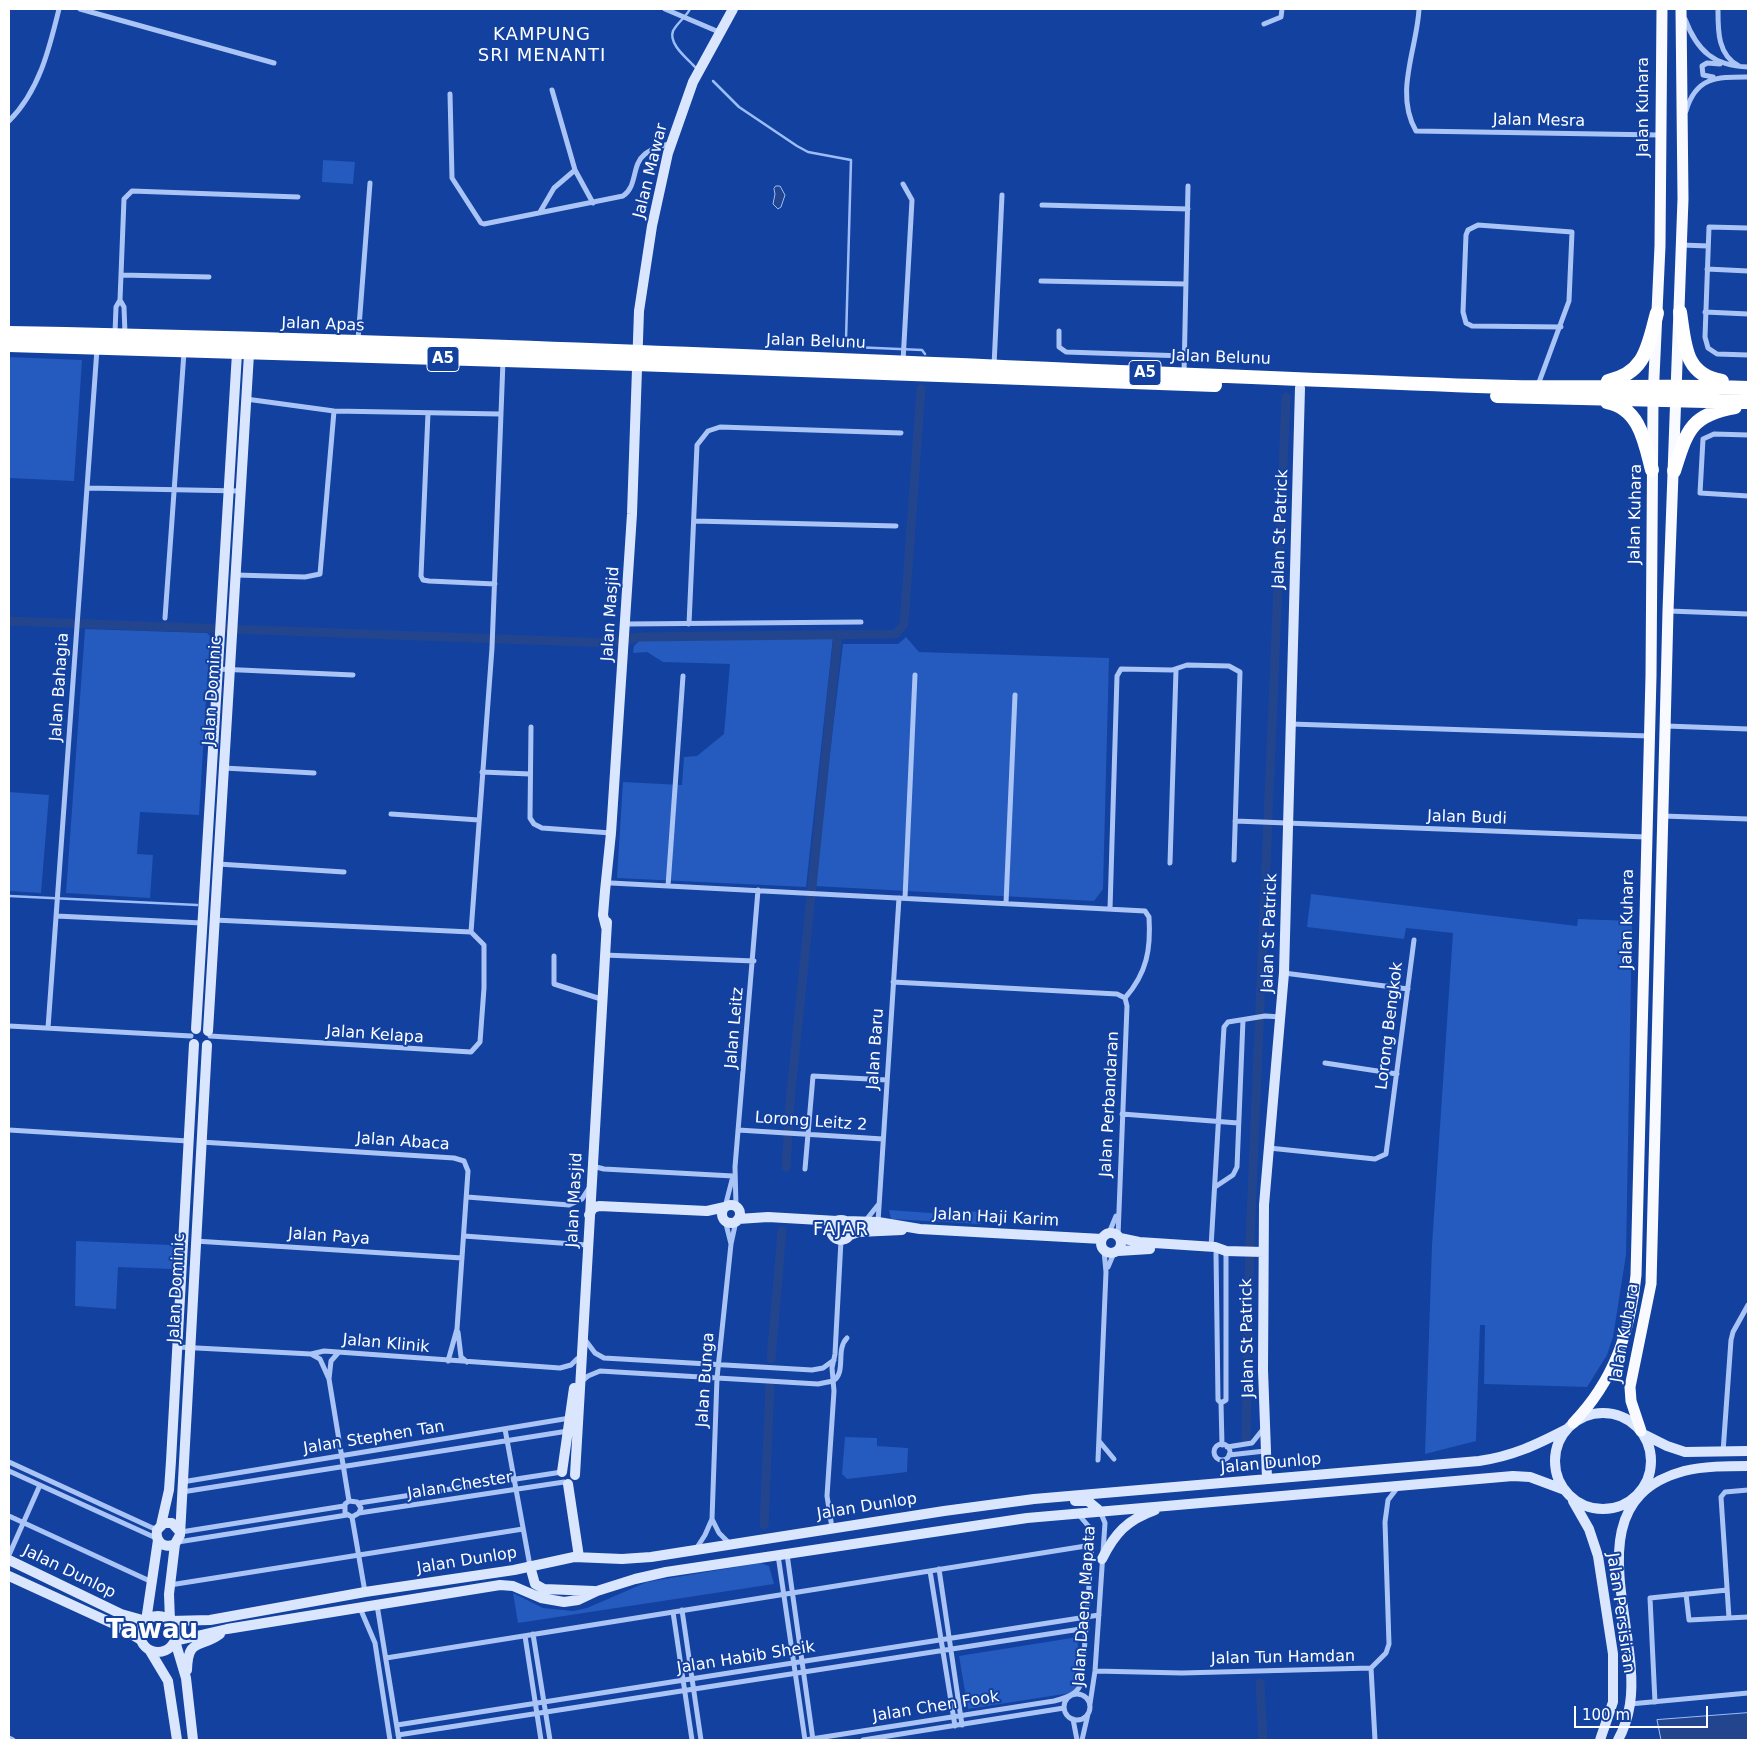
<!DOCTYPE html>
<style>
body{margin:0}
#map{position:relative;width:1757px;height:1749px;overflow:hidden;background:#1241a0;font-family:"DejaVu Sans",sans-serif}
canvas{display:block}
.frame{position:absolute;inset:0;border:10px solid #fff;pointer-events:none}
.scale{position:absolute;left:1574px;top:1706px;width:134px;height:22px;box-sizing:border-box;border:2px solid #fff;border-top:0;padding-left:6px;font-size:15px;line-height:18px;white-space:nowrap;color:#fff;-webkit-text-stroke:4px #1241a0;paint-order:stroke}
</style>
<div id="map">
<canvas width="1757" height="1749"></canvas>
<div class="frame"></div>
<div class="scale">100 m</div>
</div>
<script>
const ctx = document.querySelector('canvas').getContext('2d');
ctx.lineJoin = 'round';
function fillPath(path, color) {
  ctx.fillStyle = color;
  ctx.fill(path, 'evenodd');
}
function trace(path, color, width, dash) {
  ctx.strokeStyle = color;
  ctx.lineWidth = width;
  ctx.lineCap = dash ? 'butt' : 'round';
  ctx.setLineDash(dash || []);
  ctx.stroke(path);
}
function write(font, color, halo, rows, align = 'center') {
  ctx.font = font + ' "DejaVu Sans",sans-serif';
  ctx.lineWidth = 4;
  ctx.setLineDash([]);
  ctx.textBaseline = 'middle';
  ctx.strokeStyle = halo;
  ctx.fillStyle = color;
  for (const [text, x, y, turn = 0] of rows) {
    ctx.save();
    ctx.translate(x, y);
    ctx.rotate((+turn || 0) * Math.PI / 180);
    ctx.textAlign = isNaN(turn) ? turn : align;
    if (halo) ctx.strokeText(text, 0, 0);
    ctx.fillText(text, 0, 0);
    ctx.restore();
  }
}
fillPath(new Path2D(`
 M323,160L355,162L353,184L322,182Z
 M9,357L82,360L74,481L9,478Z
 M85,629L207,633L210,636L199,815L140,812L137,854L153,855L150,898L66,893Z
 M833,637L806,887L617,878L623,782L682,785L684,757L697,756L724,734L730,664L663,662L647,652L633,653L634,646L640,640Z
 M906,637L919,652L1109,658L1103,889L1094,901L814,886L843,644H898Z
 M9,792L49,795L41,893L9,891Z
 M1311,894L1577,926L1578,919L1632,921L1626,1255L1613,1337L1607,1355L1587,1387L1484,1384L1485,1325H1480L1476,1441L1425,1454L1432,1245L1453,933L1406,928L1404,939L1307,927Z
 M889,1210L944,1214V1210L981,1212V1224L891,1219Z
 M76,1241L171,1245L173,1248L172,1269L118,1267L116,1309L75,1306Z
 M845,1437L877,1438V1446L908,1448L907,1472L847,1479L842,1474Z
 M760,1563L769,1566L774,1584L518,1623L513,1593L543,1608L573,1611L587,1608L647,1582Z
 M1078,1637L1077,1692L968,1709L959,1656Z`), '#255abe');
const water = new Path2D(`
 M776,186H780L785,195L781,207L778,209L773,204L775,194L774,189Z
 M1748,1713V1740H1661L1657,1720Z`);
fillPath(water, '#23458e');
trace(water, '#9cbdf8', 1);
trace(new Path2D(`
 M690,9C686,17 677,23 673,31C668,44 688,59 695,67
 M713,81L739,107L797,146L808,152L851,160L846,340L853,347L922,350L925,354
 M9,896L197,905`), '#9cbdf8', 2.5);
trace(new Path2D(`
 M9,621L612,643L638,637L896,634L904,624L921,389
 M786,1167L791,1091L838,634
 M771,1359L782,1231
 M1246,1440L1250,1240L1286,397
 M764,1525L770,1386
 M1260,1683L1263,1740`), '#23458e', 9);
trace(new Path2D(`
 M80,9L274,63
 M665,9L719,32
 M1419,9C1417,49 1394,93 1416,131L1660,135
 M1718,9C1718,29 1717,55 1739,66
 M1685,19C1697,51 1714,66 1748,67
 M1264,24L1281,17L1282,9
 M1713,77L1703,75L1702,66L1707,63L1720,64
 M552,90L575,170L593,203
 M450,94L452,178L481,223L484,224L623,196C638,186 631,165 645,154C652,148 663,146 671,143
 M1686,111C1696,76 1718,77 1748,77
 M9,121C39,91 49,50 59,9
 M1042,205L1188,209
 M540,212L554,188L575,170
 M1748,228L1709,227L1705,337L1708,348L1717,354L1748,355
 M1682,245L1708,246
 M1707,269L1748,271
 M121,275L209,277
 M1041,281L1186,284
 M120,300L124,307L125,334
 M1705,312L1748,314
 M1059,331V347L1066,352L1185,356
 M115,333L116,307L120,300L124,199L132,191L298,197
 M358,340L370,183
 M903,361L912,200L903,184
 M994,366L1002,195
 M1184,374L1188,186
 M1538,385L1569,301L1572,232L1478,225L1468,230L1466,235L1463,312L1466,323L1472,326L1561,327
 M246,399L334,411L500,414
 M428,413L421,576L423,580L429,581L495,584
 M1748,435L1714,434L1703,439L1700,493L1748,496
 M87,488L241,491
 M694,521L896,526
 M236,575L305,577L320,574L334,411
 M1669,611L1748,614
 M165,618L184,352
 M626,624L861,622
 M689,624L697,445L708,431L720,427L901,433
 M218,669L353,675
 M1291,724L1649,736
 M1666,726L1748,729
 M531,727L530,818L534,824L542,828L611,833
 M224,768L314,773
 M482,772L530,774
 M391,814L479,820
 M1663,816L1748,819
 M1235,821L1646,837
 M1170,863L1176,670
 M218,864L344,872
 M611,883L1145,911L1149,917C1151,949 1147,973 1125,998
 M668,886L683,676
 M905,898L915,675
 M1006,903L1015,695
 M1110,909L1117,676L1121,669L1172,670L1187,665L1229,666L1240,672L1234,860
 M56,916L202,923
 M471,932L492,648L503,361
 M604,955L754,961
 M554,956V984L601,999
 M1284,973L1408,989
 M893,982L1117,994L1125,998
 M9,1026L191,1036
 M48,1028L97,349
 M210,1036L471,1052L480,1042L484,988V945L471,932L214,920
 M1325,1063L1397,1074
 M1122,1114L1238,1123
 M9,1130L188,1141
 M738,1130L883,1139
 M201,1142L454,1158L464,1161L468,1171L457,1329L448,1361
 M1269,1148L1375,1159L1386,1154L1414,940
 M593,1164L596,1167L604,1169L733,1176
 M805,1169L813,1076L887,1080
 M1215,1187L1233,1175L1237,1167L1243,1020
 M467,1197L569,1205L582,1199L589,1188
 M736,1206L735,1167L758,890
 M725,1207L733,1176
 M725,1220L731,1244
 M866,1220L878,1205
 M878,1222L899,898
 M1109,1233L1116,1216
 M464,1236L587,1245
 M1118,1236L1127,1006L1125,998
 M195,1241L462,1258
 M1211,1247L1224,1027L1228,1022L1265,1016L1281,1017
 M1216,1253L1218,1400L1221,1403L1222,1445
 M1108,1267L1114,1253
 M458,1332L461,1357L467,1362
 M586,1341L595,1353L604,1358L812,1370L823,1368L834,1360
 M178,1347L311,1354L324,1351L560,1368L571,1365L577,1359
 M311,1354L320,1359L329,1379L349,1501
 M329,1379L331,1361L338,1353
 M582,1381L588,1376L600,1371L818,1384L833,1381
 M833,1381C847,1372 835,1350 847,1338
 M1221,1403L1226,1400V1251
 M505,1429L530,1566
 M1099,1441L1114,1459
 M1214 1452a8 8 0 1 1 16 0a8 8 0 1 1-16 0Z
 M1227,1447L1252,1443L1264,1428
 M1723,1452L1731,1340L1733,1332L1748,1305
 M1229,1455L1265,1451
 M1098,1460L1106,1272L1104,1251
 M9,1462L157,1530
 M9,1471L156,1538
 M182,1482L570,1418
 M182,1492L568,1431
 M359,1503L562,1472
 M359,1513L361,1508L357,1502L349,1501L345,1504V1513L352,1517L359,1513L564,1482
 M9,1516L152,1582
 M352,1517L365,1592
 M712,1519L719,1533L730,1544
 M832,1528L827,1496L834,1391L832,1368L835,1354L841,1240
 M181,1532L344,1506
 M178,1542L347,1515
 M696,1549L705,1535L712,1519L717,1378L731,1244L736,1221
 M787,1554L813,1740
 M9,1555L40,1485
 M778,1555L805,1740
 M939,1569L962,1725
 M930,1571L955,1726
 M170,1585L523,1529
 M1686,1594L1689,1620L1748,1617
 M377,1605L399,1740
 M360,1608L375,1643L390,1740
 M682,1610L701,1740
 M673,1612L692,1740
 M1729,1618L1721,1497L1725,1492L1748,1490
 M533,1634L550,1740
 M525,1636L541,1740
 M386,1658L1092,1545
 M1371,1668L1375,1740
 M1095,1671L1182,1673L1371,1668L1386,1653L1389,1644L1385,1522L1388,1500L1398,1487
 M1064 1707a13 13 0 1 1 26 0a13 13 0 1 1-26 0Z
 M1655,1702L1650,1598L1727,1590
 M1090,1704L1095,1671L1105,1523L1100,1511
 M1630,1704L1748,1693
 M1073,1719L1077,1740
 M397,1725L1099,1615
 M398,1735L1087,1628
 M9,1738L13,1740
 M805,1740L1054,1701C1066,1698 1079,1694 1082,1681L1092,1545L1090,1528L1079,1515
 M863,1740L1064,1708
 M1082,1740L1088,1714`), '#aac4f5', 5);
trace(new Path2D(`
 M606,927L603,915L605,891L611,833L632,514L639,311L652,226L668,153L693,82L733,9
 M196,1029L237,353
 M208,1031L249,354
 M722 1214a9 9 0 1 1 18 0a9 9 0 1 1-18 0Z
 M589,1215L593,1208L599,1206L707,1211L725,1207
 M738,1219L768,1217L837,1221
 M831 1230a10 10 0 1 1 20 0a10 10 0 1 1-20 0Z
 M846,1221L878,1222L920,1229L1102,1239
 M1101 1243a10 10 0 1 1 20 0a10 10 0 1 1-20 0Z
 M850,1235L858,1232L902,1230
 M1120,1238L1139,1242L1215,1247L1226,1251L1263,1252
 M1118,1251L1150,1249
 M1555 1461a48 48 0 1 1 96 0a48 48 0 1 1-96 0Z
 M1645,1435L1667,1446L1685,1452L1748,1451
 M562,1472L574,1388
 M575,1475L607,922
 M1267,1479L1263,1370L1264,1205L1284,973L1300,388
 M568,1484L579,1557
 M1075,1501H1088L1100,1511
 M1573,1501L1589,1529L1598,1556L1613,1654V1702L1600,1740
 M161,1525L169,1490L171,1461L194,1044
 M180,1532L172,1523H164L157,1530C155,1542 164,1549 175,1544L180,1535L207,1045
 M175,1544L169,1594L170,1621L210,1620L365,1592L514,1570L574,1557L622,1559L651,1557L944,1511L1034,1499L1479,1461C1513,1456 1536,1445 1567,1429
 M1102,1559C1115,1533 1127,1520 1155,1510
 M9,1560L121,1614L146,1621L158,1540
 M530,1566L535,1584L544,1589L594,1591
 M9,1576L116,1625L141,1640
 M140 1634a18 18 0 1 1 36 0a18 18 0 1 1-36 0Z
 M150,1651L168,1681L177,1740
 M187,1670C188,1637 200,1649 220,1634
 M193,1740L186,1678L175,1641L227,1629L500,1585L513,1586L541,1598L564,1602L578,1600L597,1591L635,1579L666,1572L1027,1518L1513,1476L1530,1477L1565,1490
 M1618,1740C1624,1729 1628,1717 1630,1704C1642,1628 1571,1501 1684,1471C1704,1466 1728,1466 1748,1466`), '#dae6fd', 10);
trace(new Path2D(`
 M1573,1423C1614,1381 1630,1332 1636,1275L1651,676L1653,399L1660,246L1662,9
 M1641,1431L1631,1401L1630,1387L1651,1284L1668,611L1683,199L1681,9`), '#f8faff', 11);
trace(new Path2D(`
 M1680,312C1685,344 1684,375 1722,381
 M9,333C498,342 988,368 1477,386C1567,390 1658,384 1748,388
 M9,345L636,364L1215,385
 M1608,381C1646,373 1648,345 1657,313
 M1497,396L1748,402
 M1607,402C1640,408 1645,443 1652,470
 M1674,471C1687,431 1690,415 1735,407`), '#fff', 14);
for (const [x, y, w] of [
 [443,359,32],
 [1145,373,32]
]) {
  const box = new Path2D();
  box.roundRect(x - w / 2, y - 12.5, w, 25, 4);
  ctx.fillStyle = '#1241a0';
  ctx.fill(box);
  trace(box, '#fff', 1);
}
write('bold 15px', '#fff', null, [
 ["A5",443,359],
 ["A5",1145,373]
]);
write('16px', '#fff', '#1241a0', [
 ["Jalan Kuhara",1644,107,-90],
 ["Jalan Mesra",1539,121,1],
 ["Jalan Mawar",651,171,-76],
 ["Jalan Apas",323,325,2],
 ["Jalan Belunu",816,342,2],
 ["Jalan Belunu",1221,358,2],
 ["Jalan Kuhara",1636,514,-89],
 ["Jalan St Patrick",1281,529,-88],
 ["Jalan Masjid",611,614,-86],
 ["Jalan Bahagia",60,687,-86],
 ["Jalan Dominic",213,691,-86],
 ["Jalan Budi",1467,818,2],
 ["Jalan Kuhara",1628,919,-89],
 ["Jalan St Patrick",1270,933,-88],
 ["Lorong Bengkok",1390,1026,-83],
 ["Jalan Leitz",735,1028,-85],
 ["Jalan Kelapa",375,1035,4],
 ["Jalan Baru",876,1049,-86],
 ["Jalan Perbandaran",1110,1104,-87],
 ["Lorong Leitz 2",811,1122,4],
 ["Jalan Abaca",403,1142,4],
 ["Jalan Masjid",575,1200,-87],
 ["Jalan Haji Karim",996,1218,3],
 ["Jalan Paya",329,1237,4],
 ["Jalan Dominic",177,1288,-87],
 ["Jalan Kuhara",1625,1333,-80],
 ["Jalan St Patrick",1248,1338,-91],
 ["Jalan Klinik",386,1344,5],
 ["Jalan Bunga",706,1380,-86],
 ["Jalan Stephen Tan",374,1438,-9],
 ["Jalan Dunlop",1271,1464,-5],
 ["Jalan Chester",460,1486,-9],
 ["Jalan Dunlop",867,1507,-9],
 ["Jalan Dunlop",467,1561,-9],
 ["Jalan Dunlop",69,1572,26],
 ["Jalan Daeng Mapata",1085,1606,-86],
 ["Jalan Persisiran",1620,1613,82],
 ["Jalan Habib Sheik",746,1658,-9],
 ["Jalan Tun Hamdan",1283,1658,-1],
 ["Jalan Chen Fook",936,1707,-9]
]);
ctx.letterSpacing = '1px';
write('18px', '#fff', '#1241a0', [
 ["KAMPUNG",542,35],
 ["SRI MENANTI",542,56],
 ["FAJAR",841,1230]
]);
ctx.letterSpacing = '0px';
write('bold 26px', '#fff', '#1241a0', [
 ["Tawau",152,1631]
]);
</script>
